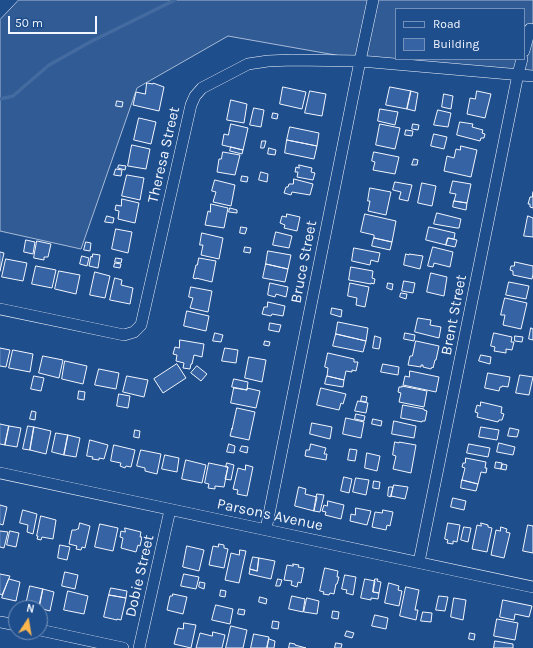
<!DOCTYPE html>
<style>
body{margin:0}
#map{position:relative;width:533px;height:648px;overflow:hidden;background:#1f4e8c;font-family:Karla,sans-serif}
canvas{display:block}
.legend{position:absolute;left:395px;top:8px;width:130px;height:52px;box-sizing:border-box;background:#1f4e8c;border:1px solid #7391ba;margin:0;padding:5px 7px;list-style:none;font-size:12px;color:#f2f6ff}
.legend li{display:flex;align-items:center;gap:8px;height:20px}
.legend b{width:20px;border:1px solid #7391ba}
.north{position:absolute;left:8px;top:600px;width:40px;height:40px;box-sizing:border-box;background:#1f4e8c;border:1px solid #7391ba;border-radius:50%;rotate:12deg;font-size:11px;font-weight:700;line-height:16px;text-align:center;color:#f2f6ff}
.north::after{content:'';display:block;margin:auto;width:14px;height:18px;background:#ffb74d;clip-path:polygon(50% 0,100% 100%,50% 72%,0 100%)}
.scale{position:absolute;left:8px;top:16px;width:89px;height:18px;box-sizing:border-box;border:2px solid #f2f6ff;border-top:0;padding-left:5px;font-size:12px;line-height:14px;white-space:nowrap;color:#f2f6ff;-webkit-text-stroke:3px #1f4e8c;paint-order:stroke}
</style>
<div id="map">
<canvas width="533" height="648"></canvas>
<ul class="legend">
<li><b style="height:5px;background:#1f4e8c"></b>Road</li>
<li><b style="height:11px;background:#3563a3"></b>Building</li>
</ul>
<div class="north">N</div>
<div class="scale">50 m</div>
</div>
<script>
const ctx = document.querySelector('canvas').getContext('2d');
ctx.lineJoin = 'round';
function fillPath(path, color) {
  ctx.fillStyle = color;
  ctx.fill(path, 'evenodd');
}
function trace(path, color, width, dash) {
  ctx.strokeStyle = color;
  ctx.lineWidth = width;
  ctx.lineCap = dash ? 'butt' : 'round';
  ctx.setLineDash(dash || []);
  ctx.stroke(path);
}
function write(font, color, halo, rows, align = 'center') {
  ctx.font = font + ' Karla,sans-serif';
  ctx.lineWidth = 3;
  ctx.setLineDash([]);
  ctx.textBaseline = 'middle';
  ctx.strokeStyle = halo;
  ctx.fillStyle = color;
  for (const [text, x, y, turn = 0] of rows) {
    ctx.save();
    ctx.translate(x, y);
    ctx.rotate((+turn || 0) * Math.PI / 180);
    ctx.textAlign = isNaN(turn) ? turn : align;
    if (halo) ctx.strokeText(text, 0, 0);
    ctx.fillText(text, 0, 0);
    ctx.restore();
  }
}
const built = new Path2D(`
 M19,0H533V71L358,59L228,36L137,88L81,249L0,231V20ZM396,9H524V59H396Z`);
fillPath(built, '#305b95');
trace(built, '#a8bbd7', 1);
trace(new Path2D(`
 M0,99L13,96L49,65L92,41L175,0`), '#446ba0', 3.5);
const building = new Path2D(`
 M147,83L153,84V83L164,87L159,111L133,105L136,92L145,94Z
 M283,87L306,92L302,109L280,104Z
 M390,87L411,91L407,109L386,105Z
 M310,91L326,94L322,116L305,113Z
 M411,91L418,93L415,111L407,109Z
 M477,91L491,94L485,118L467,114L470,98L475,99Z
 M444,94L453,96L451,109L442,107Z
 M231,100L247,104L244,123L227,120Z
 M117,101L123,102L122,107L116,106Z
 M254,108L264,110L261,127L250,125Z
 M380,109L398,112L395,125L378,121Z
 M438,110L451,113L448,127L434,125Z
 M273,113L278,114L277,119L272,118Z
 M139,118L156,122L151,144L134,140Z
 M460,122L473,124L472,127L483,130L482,133L485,134L484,138H481L480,141L457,135Z
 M231,124L248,128L243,150L222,145L224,134L228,135Z
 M380,124L400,128L395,149L376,145Z
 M413,124L419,125L418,130L412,129Z
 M290,127L319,133L317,146L287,140Z
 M406,130L413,131L412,136L405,135Z
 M434,134L447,137L444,149L431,146Z
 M287,140L317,146L314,159L285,153Z
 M262,141H266L264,148H261Z
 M132,145L150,149L146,169L128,166Z
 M461,146L477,150L471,177L444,171L447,156L454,158L456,149L460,150Z
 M231,147L243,150L242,154L230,151Z
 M269,148L276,150L275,155L268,154Z
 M223,152L240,155L235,175L217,172L219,159H221Z
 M374,152L399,157L395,174L373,170L375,162L372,161Z
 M414,159L418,160L417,165H412Z
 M119,165L126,166L125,170L118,168Z
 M299,165L312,168L311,172L315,173L313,180L297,177L298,172H295L296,167L299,168Z
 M116,169L122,170L121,176L114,175Z
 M261,172L268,174L267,182L259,180Z
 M127,175L144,178L140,200L122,196Z
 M242,176L248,177L247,182L241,181Z
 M294,179L313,184L310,195L292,192L291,195L284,193L286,187H288L289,184H293Z
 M215,180L235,185L231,206L213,202L216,192L212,191Z
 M453,181L471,184L467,203L454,201L456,194L450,193Z
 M395,182L412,185L408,201L399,199L401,192L393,190Z
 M422,183L436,186L432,206L418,203Z
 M370,188L391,192L386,215L368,211L370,201H368Z
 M533,192V208L530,207V204H528L530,197H532Z
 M122,199L139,203L135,223L118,219L119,211L115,210L116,205L121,206Z
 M454,201L467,203L466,210L453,207Z
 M211,204L228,208L224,228L205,225L208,211L210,212Z
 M230,208L237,210V213L229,212Z
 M437,213L461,219L459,228H457L434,224Z
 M287,214L300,217L297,231L284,228L285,225L280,223L282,216L286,217Z
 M365,214L396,221L392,242L374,238V235L361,232Z
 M107,216L114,218L113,223L105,222Z
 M528,216L533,218V237L524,236Z
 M241,227L247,228L245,234L240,233Z
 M429,227L455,233L454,239L448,238L446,245L426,240Z
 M116,229L132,232L128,253L112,249Z
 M276,232L292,236L289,248L273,245Z
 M202,233L223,238L219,259L201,255L203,245H200Z
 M374,238L392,242L390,250L372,246Z
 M448,238L457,240L455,247L446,245Z
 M26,240L35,242L33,254L24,252Z
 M37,241L51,244L48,257H44V260L34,258Z
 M86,242L91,243L90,251L84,250Z
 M245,247L251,248L250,253L244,252Z
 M433,247L453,252L450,267L434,263L433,267L428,266Z
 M354,248L380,253L378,262L371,260L370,265L352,261Z
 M268,251L291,255L288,269L266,264Z
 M0,252L4,253L0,271Z
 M93,254L100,255L98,268L89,266L91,256L92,257Z
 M406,254L409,255V254L423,256L420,269L404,265Z
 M82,256L89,258L87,266L80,264Z
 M116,258L122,259L121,263L115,262Z
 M199,258L216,261L212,282L196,278V279L193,278L196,265H197Z
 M6,259L27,263L23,281L2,277Z
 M515,262L533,266V274L532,279L513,275V271L510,270L511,266H514Z
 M115,263L121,264L120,268L114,267Z
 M266,264L288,269L285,282L263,278Z
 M36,266L56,270L52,288L32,284Z
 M351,267L373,271L372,278L375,279L374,284L371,283V284L349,280Z
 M59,271L80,275L76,294L55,289Z
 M95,272L110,276L105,298L90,295Z
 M431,273L447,277L444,296L427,292Z
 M115,278L122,280L121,285L133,288L130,304L110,300Z
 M404,281L415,283L413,293L402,291Z
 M509,282L529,286L526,299L506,295Z
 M270,283L288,287L286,297L276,294L275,297L268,295Z
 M350,283L369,287L365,307L356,305L357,298L348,296Z
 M388,283L393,284L392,290L387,288Z
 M191,287L212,291L208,312L190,308L193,298L189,297Z
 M401,293L407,294L406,299L400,297Z
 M505,298L527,303L521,329L503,325L505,315H501Z
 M268,302L285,306L283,316L272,314L271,316L262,314L264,307H267Z
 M332,308L342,310L341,317L331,314Z
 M187,311L209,316L206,331L184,326Z
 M418,318L431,320L430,325L441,327L439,338L415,332Z
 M338,322L368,328L366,341L336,334Z
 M270,323L281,325L279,332L269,330Z
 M531,328L533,329V340L529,339Z
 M215,333L223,335L221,342L213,341Z
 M405,333L415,335L414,341L404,339Z
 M494,333L512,337L511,342H514L512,350L506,349V353L494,351L495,347L491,346Z
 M336,334L366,341L363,352L333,346Z
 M375,336L381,338L379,349L373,348Z
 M515,336L523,337L522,342L515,341Z
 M180,340L204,344L202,357L194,355L192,364H191L190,369L183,368L184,363L176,361L177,355L173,354L175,347L179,348Z
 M265,341L270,342L269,346L264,345Z
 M416,341L439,346L436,360H435L433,368L432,367L431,369L423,367V365H421V367L408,365L410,356H412Z
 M0,348L10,350L6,367L0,366Z
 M225,348L238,350L236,363L222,361Z
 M13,350L33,354L30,372L9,368Z
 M328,353L354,359V362H358L356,371L352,370V372L346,371L344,380L327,376L328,368L325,367Z
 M481,355L491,357L490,364L479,361Z
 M43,356L63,360L59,378L39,373Z
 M249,357L266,360L262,382L245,378Z
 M65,361L87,366L83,384L62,379Z
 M177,364L186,378L163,393L154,379Z
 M383,364L399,367L398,375L381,372Z
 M197,366L207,374L201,381L191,373Z
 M99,369L119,373L116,389L95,385Z
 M410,371L439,377L436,392L403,385L405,376L409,377Z
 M488,373L510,377L508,387L502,386V387H500L499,391L485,388Z
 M520,375L533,377L529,395L516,393Z
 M34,376L44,378L41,391L31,389Z
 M127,376L148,380L144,397L123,392Z
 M327,376L344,380L343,387L325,384Z
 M234,379L248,382L247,390L232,387Z
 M402,386L427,391L424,407L399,402L401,393L398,392L399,387H402Z
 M234,388L247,390V388L260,391L256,408L231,403Z
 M321,388L346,394L343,404L341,403L339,410L317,405Z
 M79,391L85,392L84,400L78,399Z
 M119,394L130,396L128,408L117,406Z
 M362,396L367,397L366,402L361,401Z
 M358,401L368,403L366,413L355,411Z
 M481,402L502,407L501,413L504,414L502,420H499L498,422L477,417L478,413L475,412L477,405L480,406Z
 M403,405L424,409V410L427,411L425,421H422V422L401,418Z
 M237,408L255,412L249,440L230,436L232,428V429Z
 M32,411L36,412L35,420L30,419Z
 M356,414L365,416L364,421L355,419Z
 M346,418L364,422L361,438L343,434Z
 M373,419L382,421L381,426L372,424Z
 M394,421L416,426L414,438L392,434Z
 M312,423L332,427L330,439L310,434Z
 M0,424L9,426L5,445L0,444Z
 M9,426L21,428L17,447L5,445Z
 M28,426L34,427L30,450L23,449Z
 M34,427L51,431L46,454L30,450Z
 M481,427L499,430L497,440L479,437Z
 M510,428L519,430L517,437L508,436Z
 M135,430L140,431L139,438L134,437Z
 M56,433L68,435L64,455L52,452Z
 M68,435L80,438L76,457L64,455Z
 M90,440L108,445L104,459L99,458V460L92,459L93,457L87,456Z
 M395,442L399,443V442L416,445L411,473L393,469L396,456L393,455Z
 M499,443L515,447L513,455L497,452Z
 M229,444L235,446L234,453L227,452Z
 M311,444L326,448L324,454H327L326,460L305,456L306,450H309Z
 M469,444L490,448L488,457L467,453Z
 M114,445L135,450L131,467L126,466L125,468L120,466L121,463L111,461Z
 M242,446L248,447L247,453L240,451Z
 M350,449L357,450L355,461L348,460Z
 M141,450L161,454L157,474L145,471V468L137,466Z
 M367,453L380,456L377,471L365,468Z
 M165,455L179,458L177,472L162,469Z
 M466,458L486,462L485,468H487L486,473L481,472L478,484L462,480L465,468L462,467L463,463H465Z
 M186,460L206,465L202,483L182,479Z
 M496,462L502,463L501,469L495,468Z
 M209,463L228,467L224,487L215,486V489L208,488L209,484L205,483Z
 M227,463L234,465L231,480L225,479L228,467H226Z
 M503,464L507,465L506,470L501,469Z
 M246,465L253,467L247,496L237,494L238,490L233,489L238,468L245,470Z
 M344,477L352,479L349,493L341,491Z
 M356,478L369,480L366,495L353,492Z
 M462,480L478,484L476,491L461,488Z
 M374,481L380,482L379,489L373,488Z
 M394,485L408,487L405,499L391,496Z
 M299,487L306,489L305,494L317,497L314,511L295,506Z
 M389,487H393L391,497L388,496Z
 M317,494L324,495L320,512L314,511Z
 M453,498L466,501L464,510L451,507Z
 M328,501L344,505L341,519L325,515L326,512L322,511L324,505L327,506Z
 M0,505L7,507L3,525L0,524Z
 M356,508L371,511L367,525L350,521L351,514L355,515Z
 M23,510L37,514L33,534L27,532L28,525L20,523Z
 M383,510L393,512L390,526L387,525L386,530L372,527L375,512L382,513Z
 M41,516L56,520L53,539L42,537L41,540L37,539L38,536H37Z
 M80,523L90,526L85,548L82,547L81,550L76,549L77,546L69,544L72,530H76L77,529H78Z
 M448,523L460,525L457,542L453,541V544L447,543L448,540L445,539Z
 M481,523L488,525V527L492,528L487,552L472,549L477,525L481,526Z
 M100,524L118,528L113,551L95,547Z
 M528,525L533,526V553L523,551Z
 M464,527L471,528L468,542L461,540Z
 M501,527L507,529L506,532L510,533L504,558L491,555L496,530L500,531Z
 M125,528L141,532L140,537H142L140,546L138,545L136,552L121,548L123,538L120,537L121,531L125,532Z
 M0,531L8,532L4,548L0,547Z
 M10,531L19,533L16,547L7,545Z
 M219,544L224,545V548L228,549L224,568L209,565L213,546L218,547Z
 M60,545L70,547L67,560L58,558Z
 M187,546L204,550L199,571L183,567Z
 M240,550L246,551L239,583L225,580L231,553L239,555Z
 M253,557L259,558L257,571L250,569Z
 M259,558L275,561L271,579L249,574L250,569L257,571Z
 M293,564L299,565L298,567L304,568L301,583L298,582L297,587L291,585L292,581L284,580L287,565L293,566Z
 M325,568L338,571L337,577H339L337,584H336L334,594L330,593L329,595L323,594L324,592L320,591Z
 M65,572L78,575L75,589L62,586Z
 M0,574L10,576L2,595L0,594Z
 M184,574L199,577L196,589L181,586Z
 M345,575L356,577L353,595L346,593L347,590L342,589Z
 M9,579L20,582L16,601L2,598Z
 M278,579L282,580L280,586H276Z
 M365,579L375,581L373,592L379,593L378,599L371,598V600L361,598Z
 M375,579H378L377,581L381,582L379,593L373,592Z
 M200,582L205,583L204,589L199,587Z
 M389,583L399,586L398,590L402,591L399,606L385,603Z
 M30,586L43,589L39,608L26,605Z
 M406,587L419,590L415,610H418L416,620L400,616Z
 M111,588L127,591L126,598L109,595Z
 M43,589L54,592L50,611L39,608Z
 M221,590L226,591L225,597L220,596Z
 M68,591L88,596L84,614L64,610Z
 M173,594L187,597L183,614L167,610L170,596H172Z
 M109,595L126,598L121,620L117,619V620L104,617Z
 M292,596L305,599L303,612L289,609Z
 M439,596L448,597L445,611L436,610Z
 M260,597L267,599L266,604L259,602Z
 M307,598L319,601L317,614L304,612Z
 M454,598L466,600L463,620L451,617Z
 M503,600L532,606L529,617L515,614L514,620L500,617Z
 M216,605L233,609L230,624L212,620Z
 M239,609L245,610L244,615L238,614Z
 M333,611L339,612L338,619L332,618Z
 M423,612L432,613L431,622L421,621Z
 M375,615L388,618L386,629L372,626Z
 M497,619L518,623L515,640L494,636Z
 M273,621L279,622L278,629L272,628Z
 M184,623L196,625L191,648L174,644L178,628L183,629Z
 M231,626L247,630L243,648H226Z
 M347,631L354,633L352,638L345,636Z
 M213,632L225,635L222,648H196L200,633L212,636Z
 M470,633L475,634L474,640L469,639Z
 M254,634L269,637L267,648H251Z
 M269,639L275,641L274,648H267Z
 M495,641L513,644V648H494Z
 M290,643L295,644V645L306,648H289Z
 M336,643L342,644L341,648H335Z`);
fillPath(building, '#3563a3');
trace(building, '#f2f6ff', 1);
const street = new Path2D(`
 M524,51L530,29
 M0,309L124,335L134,332L141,325L191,105L195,96L202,88L248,64L268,61L292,60L360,61L533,76
 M0,473C178,512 355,548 533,587
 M266,529L360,61L373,0
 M419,562L518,74L522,59
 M0,622L16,625
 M40,630L123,648
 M139,648L170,510`);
trace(street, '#f2f6ff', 12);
trace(street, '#1f4e8c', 11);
write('15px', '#f2f6ff', '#1f4e8c', [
 ["Theresa Street",164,155,-77],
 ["Bruce Street",304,262,-79],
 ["Brent Street",454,315,-79],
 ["Parsons Avenue",270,515,12],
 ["Dobie Street",140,576,-77]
]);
</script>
